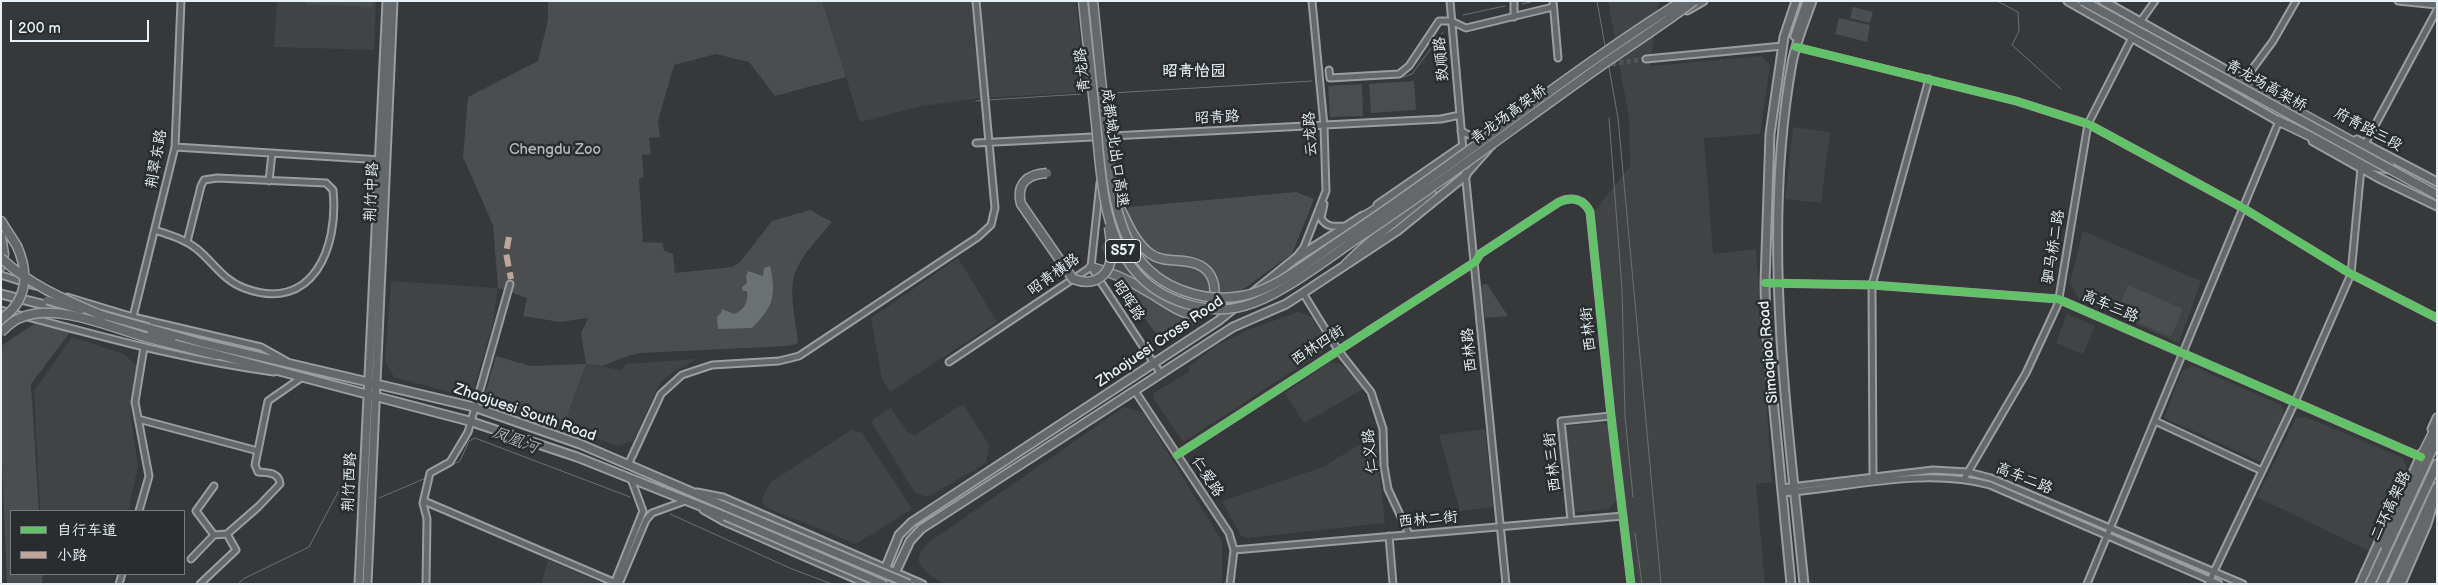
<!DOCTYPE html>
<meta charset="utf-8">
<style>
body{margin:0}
#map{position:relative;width:2438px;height:585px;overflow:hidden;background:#363839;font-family:"Balsamiq Sans","LXGW WenKai TC",sans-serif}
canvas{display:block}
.frame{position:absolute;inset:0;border:2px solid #e8f1f8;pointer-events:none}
.legend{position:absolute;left:10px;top:510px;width:175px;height:65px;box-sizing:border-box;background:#2a2d2e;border:1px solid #767b7f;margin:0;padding:6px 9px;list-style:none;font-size:15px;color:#e8f1f8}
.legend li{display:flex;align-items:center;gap:10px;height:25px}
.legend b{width:25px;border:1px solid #767b7f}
.scale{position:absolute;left:10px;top:20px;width:139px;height:22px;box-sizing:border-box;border:2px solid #e8f1f8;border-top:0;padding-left:6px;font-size:15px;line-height:18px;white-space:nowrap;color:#e8f1f8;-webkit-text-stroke:4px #2a2d2e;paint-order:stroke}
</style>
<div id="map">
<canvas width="2438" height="585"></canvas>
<div class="frame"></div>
<ul class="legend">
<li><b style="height:6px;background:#61c268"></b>自行车道</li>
<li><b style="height:6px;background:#c0a59a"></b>小路</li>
</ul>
<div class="scale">200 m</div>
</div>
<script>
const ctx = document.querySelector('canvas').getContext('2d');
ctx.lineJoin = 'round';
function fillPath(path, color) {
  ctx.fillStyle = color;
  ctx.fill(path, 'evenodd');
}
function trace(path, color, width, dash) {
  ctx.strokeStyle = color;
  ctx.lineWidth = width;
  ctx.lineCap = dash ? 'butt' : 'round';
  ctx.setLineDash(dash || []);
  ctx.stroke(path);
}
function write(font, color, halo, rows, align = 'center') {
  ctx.font = font + ' "Balsamiq Sans","LXGW WenKai TC",sans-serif';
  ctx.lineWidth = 5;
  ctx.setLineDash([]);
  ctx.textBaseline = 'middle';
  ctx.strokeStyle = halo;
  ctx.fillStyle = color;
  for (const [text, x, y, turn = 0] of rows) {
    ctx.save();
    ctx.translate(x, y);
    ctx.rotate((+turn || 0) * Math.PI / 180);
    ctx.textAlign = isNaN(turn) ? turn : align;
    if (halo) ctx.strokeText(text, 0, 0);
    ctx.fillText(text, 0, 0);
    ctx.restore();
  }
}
fillPath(new Path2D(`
 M277,1H376L374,50L274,47Z
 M822,1H1076L1086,92L981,98L922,106L860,122Z
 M1608,1H1659L1650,66L1762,56L1770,65L1760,134L1704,138L1713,254L1756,249L1772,482L1756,484L1765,584H1635L1614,421L1595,211L1630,166L1629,118Z
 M1793,127L1830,132L1821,203L1785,199Z
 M2083,231L2201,281L2179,343L2079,299L2070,283Z
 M958,258L997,322L890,392L882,379L871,318Z
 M391,281L498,288L493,323L471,398L394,377L385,361Z
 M1298,312L1312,317L1327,342L1325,350L1185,441L1182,440L1153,398L1154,393L1190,371L1188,367L1217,345L1253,328Z
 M2067,314L2095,326L2083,354L2056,343Z
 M72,337L124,354L137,366L130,410L138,467L128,511H40L34,391Z
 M697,359L673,372L660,383L633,441L618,446L563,427L586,364L621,370L627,364Z
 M1330,362L1341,364L1365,388L1304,423L1285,393Z
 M2193,366L2281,405L2284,413L2261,462L2164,418L2182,371Z
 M963,404L989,445L986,463L928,497L915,493L872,423L873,419L891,408L909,434L915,435Z
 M1124,407L1143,412L1222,541V584H944L930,575L921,566L918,559L921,551L928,543Z
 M2306,417L2403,458L2407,469L2369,551L2257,497L2296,418Z
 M1603,422L1609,426L1617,500L1609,509L1573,513L1565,426Z
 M1485,429L1493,507L1460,511L1439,435Z
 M851,430L862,433L912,509L856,544L765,507L762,498L771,482Z
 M1375,435L1385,523L1247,538L1241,536L1222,501L1323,467Z
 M548,560L602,583V584H541Z`), '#404445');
fillPath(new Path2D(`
 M306,1H373V7L306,4Z
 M548,1H822L846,77L775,96L749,62L716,54L674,65L658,121L660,137L649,138L651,154L642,155L644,177L639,179L643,242L663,243L664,251L673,254L675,273L732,267L740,262L772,221L810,210L832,222C819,238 797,259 793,280C790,299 796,322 798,342L796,344L787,346L641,353L628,356L602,366L586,364L563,427L483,401L496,356L531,366L586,364L581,333L588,318L560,322L523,316L527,298L498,288L493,225L463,157L468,97L538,61L548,20Z
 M1853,7L1873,12L1870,23L1850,18Z
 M1839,18L1870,25L1867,42L1835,34Z
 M1414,81L1416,110L1371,113L1369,84Z
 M1362,84L1363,116L1330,117L1328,86Z
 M1296,192L1314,199L1292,254L1174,339L1157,335L1119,283L1101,247L1129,207Z
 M1483,284H1487L1508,316L1485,318L1481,287Z
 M2128,285L2183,309L2171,337L2116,313Z
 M34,324L71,331L31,384L39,511H11V574H43L42,584H7L1,440V346Z`), '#4a4e4f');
fillPath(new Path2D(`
 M770,266C777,296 773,307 752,328L718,329L717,317L721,313L722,309L734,314C745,310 748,302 747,291H743L742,287L747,283L746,276L748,271L763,276L764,268Z`), '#6b7073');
trace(new Path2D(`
 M1997,1L2018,12L2019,31L2012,45L2061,89
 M1522,4L1535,1
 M1463,15L1505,6
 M1359,79L1403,77L1412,74L1443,32
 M1112,93L1312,81
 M987,100L1083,94
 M976,101L983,100
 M432,475L460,461L469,441L475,438L630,497
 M379,498L426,478
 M670,514L792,569L832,584
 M238,584L243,579L309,547L338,492L355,494`), '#6b7073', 1);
trace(new Path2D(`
 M1604,65L1646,59`), '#515456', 5, [5, 2.5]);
const minor = new Path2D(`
 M1088,1L1103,136L1102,152
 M1450,1L1463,150
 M1553,1L1558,58
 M2398,1L2437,5
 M1514,17V1
 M1796,47L2016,101L2088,124L2243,208L2351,274L2437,318
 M1646,59L1783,46
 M1329,70L1330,78L1399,74L1409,66L1439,21H1451L1466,28L1553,7
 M1579,78L1594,66
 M2245,79L2273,41L2296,1
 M1461,131L1492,146
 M976,143L1441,119L1460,115
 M2365,144L2437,10
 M175,147L382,160
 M1464,161L1506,584
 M1466,175L1489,149
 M269,181L272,153
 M1324,204L1321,218C1327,229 1337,226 1347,226
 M155,230C169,235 185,239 197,249C213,262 223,280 244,288C313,314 339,247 333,190L326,183L217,178L204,180L201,186L187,242
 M1297,256L1304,247L1326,191L1324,126L1312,1
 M1091,267L1161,374
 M1,275L35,286
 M1765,283L1872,285L2058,299L2421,457
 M1303,293L1338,350L1371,392L1383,429L1384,466L1388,489L1409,534
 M67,297L133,317L261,347L286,361
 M1,310C91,333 181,360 274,372
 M133,317L175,147L181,1
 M949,362L1091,267L1100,183
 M1135,391L1229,533L1234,550L1230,584
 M138,419L258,451
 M2155,421L2262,471
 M1177,455L1475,262L1480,254L1559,202C1572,196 1584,199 1590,212L1611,416L1631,584
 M628,465L661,394L682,375L712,365L779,361L799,356L978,237L991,225L995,208L976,1
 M1873,477L1872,285L1929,79
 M1964,479L2026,373L2058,304L2088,124L2140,22L2155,1
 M1782,488L1933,470L1968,472L1991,478L2243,584
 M697,492L723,497L923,584
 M1782,493C1850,488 1922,467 1990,485L2219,584
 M424,501L618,584
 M703,510L724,522L866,584
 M139,511L149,476L135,402L144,347
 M1571,520L1561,421L1611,416
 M227,534L258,507L280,484C279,472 268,473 258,472L255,465L268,401L301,378
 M1389,536L1393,584
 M1234,550L1623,516
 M191,559L214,535
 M119,584L122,574
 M200,584L236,550L227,534L214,535L196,511L214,486
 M426,584L427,519L423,503L430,473L450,462L468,432L510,284
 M614,584L643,511L631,479
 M619,584L646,520L652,513L685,501
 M2087,584L2279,121
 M2208,584L2295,402L2351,274L2361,168`);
const major = new Path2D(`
 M2068,1L2282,123
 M2103,1L2288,105
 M1687,10L1703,1
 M1795,36L1806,4
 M2357,140L2437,182
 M2313,141L2379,178L2437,206
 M1378,205L1462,147
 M1,294L86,315
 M108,322L172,341
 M149,328L202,343L474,407L580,444L729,508
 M211,353L469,421L577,457L725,516
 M2432,429L2437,418
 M2410,480L2422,453
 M359,584L387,1
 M367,584L393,1
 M879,584L899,535L912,522L1218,321L1295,259L1363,216
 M890,584L910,541L921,529L1233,327L1286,304L1303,293L1397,231L1466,175
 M1791,584L1766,327L1765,283L1770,134L1784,37L1796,1
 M1804,584C1787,411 1761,235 1792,63C1796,42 1805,21 1812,1
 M2360,584L2394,509
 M2401,584L2427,524L2435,498`);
const highway = new Path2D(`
 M2283,103L2377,155L2390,166
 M2279,121L2372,166L2389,169
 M1360,219L1415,185
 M1,221L17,246
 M1,236L4,254L1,266
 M1346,264C1372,237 1403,216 1431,192
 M1091,267C1112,272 1131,281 1150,293C1161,299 1174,310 1186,313C1218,320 1223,278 1201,266C1184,256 1163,266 1147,251C1134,240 1127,222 1119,206
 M145,337L216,355
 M2421,457L2437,425
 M2383,544L2413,475
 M2370,584L2437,439
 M2381,584L2437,464
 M2393,584L2437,487`);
trace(minor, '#9b9d9f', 9);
trace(major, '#9b9d9f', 11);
trace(highway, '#9b9d9f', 11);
trace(minor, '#65686b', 5);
trace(major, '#65686b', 7);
trace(highway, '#65686b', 8);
trace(new Path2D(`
 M1597,1L1618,118L1661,584
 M1609,118L1622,289L1625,416L1633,497
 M1635,533L1642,584`), '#6f7172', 1);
const majorBridge = new Path2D(`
 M47,300L81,310
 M99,314L149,328
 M729,508L909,584
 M725,516L883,584`);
const highwayBridge = new Path2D(`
 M1083,1C1087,39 1091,77 1095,114C1101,166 1100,231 1136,272C1160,301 1208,316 1244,306C1281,296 1328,258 1361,236C1436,186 1508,132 1581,80C1618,53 1657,29 1694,1
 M1093,1C1097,41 1101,80 1105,119C1110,165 1111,217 1137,256C1160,289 1204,303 1242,296C1276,290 1313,258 1341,240C1457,164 1564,75 1682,1
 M2083,1L2437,195
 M1047,173C1027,174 1016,184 1021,204L1073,279C1081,282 1088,283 1096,280C1117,270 1111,245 1109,227
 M1,258C29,285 68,301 103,316
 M1,319C28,301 29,273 17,246
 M1,332C7,327 13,320 20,318C55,302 110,327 145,337`);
trace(majorBridge, '#9b9d9f', 11, []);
trace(highwayBridge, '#9b9d9f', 11, []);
trace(majorBridge, '#65686b', 7);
trace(highwayBridge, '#65686b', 8);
trace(new Path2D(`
 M509,237L506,253L511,279`), '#c0a59a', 6, [12, 6]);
trace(new Path2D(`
 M1796,47L2016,101L2088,124L2243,208L2351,274L2437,318
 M1765,283L1872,285L2058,299L2421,457
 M1177,455L1475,262L1480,254L1559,202C1572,196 1584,199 1590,212L1611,416L1631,584`), '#61c268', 8);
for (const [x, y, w] of [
 [1123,251,35]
]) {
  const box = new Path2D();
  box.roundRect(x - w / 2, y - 11.5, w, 23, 4);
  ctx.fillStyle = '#2a2d2e';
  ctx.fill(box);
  trace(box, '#e8f1f8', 1);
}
write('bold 14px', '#e8f1f8', null, [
 ["S57",1123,251]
]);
write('15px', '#e8f1f8', '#2a2d2e', [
 ["致顺路",1442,59,-95],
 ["青龙路",1083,70,-96],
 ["青龙场高架桥",2266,86,29],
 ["青龙场高架桥",1509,115,-36],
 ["昭青路",1217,118,-3],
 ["府青路三段",2368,130,28],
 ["云龙路",1311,134,-93],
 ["成都城北出口高速",1114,148,82],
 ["荆翠东路",157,159,-80],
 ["荆竹中路",372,192,-87],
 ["驷马桥二路",2054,247,-81],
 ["昭青横路",1054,275,-36],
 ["昭晖路",1128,301,57],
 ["高车三路",2110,307,23],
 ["西林街",1589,329,-96],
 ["Zhaojuesi Cross Road",1160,342,-34],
 ["西林四街",1318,346,-33],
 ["西林路",1470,350,-95],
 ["Simaqiao Road",1769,352,-95],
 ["Zhaojuesi South Road",525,413,19],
 ["仁义路",1371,451,-96],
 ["西林三街",1553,462,-96],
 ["仁爱路",1207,477,57],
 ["高车二路",2024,479,22],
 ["荆竹西路",350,482,-87],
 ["二环高架路",2391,506,-65],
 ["西林二街",1428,520,-5]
]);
write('15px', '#b2b9be', '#2a2d2e', [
 ["Chengdu Zoo",555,150]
]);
write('bold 16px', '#e8f1f8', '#2a2d2e', [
 ["昭青怡园",1194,72]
]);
write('italic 16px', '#acb3b8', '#2a2d2e', [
 ["凤凰河",515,441,21]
]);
</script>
